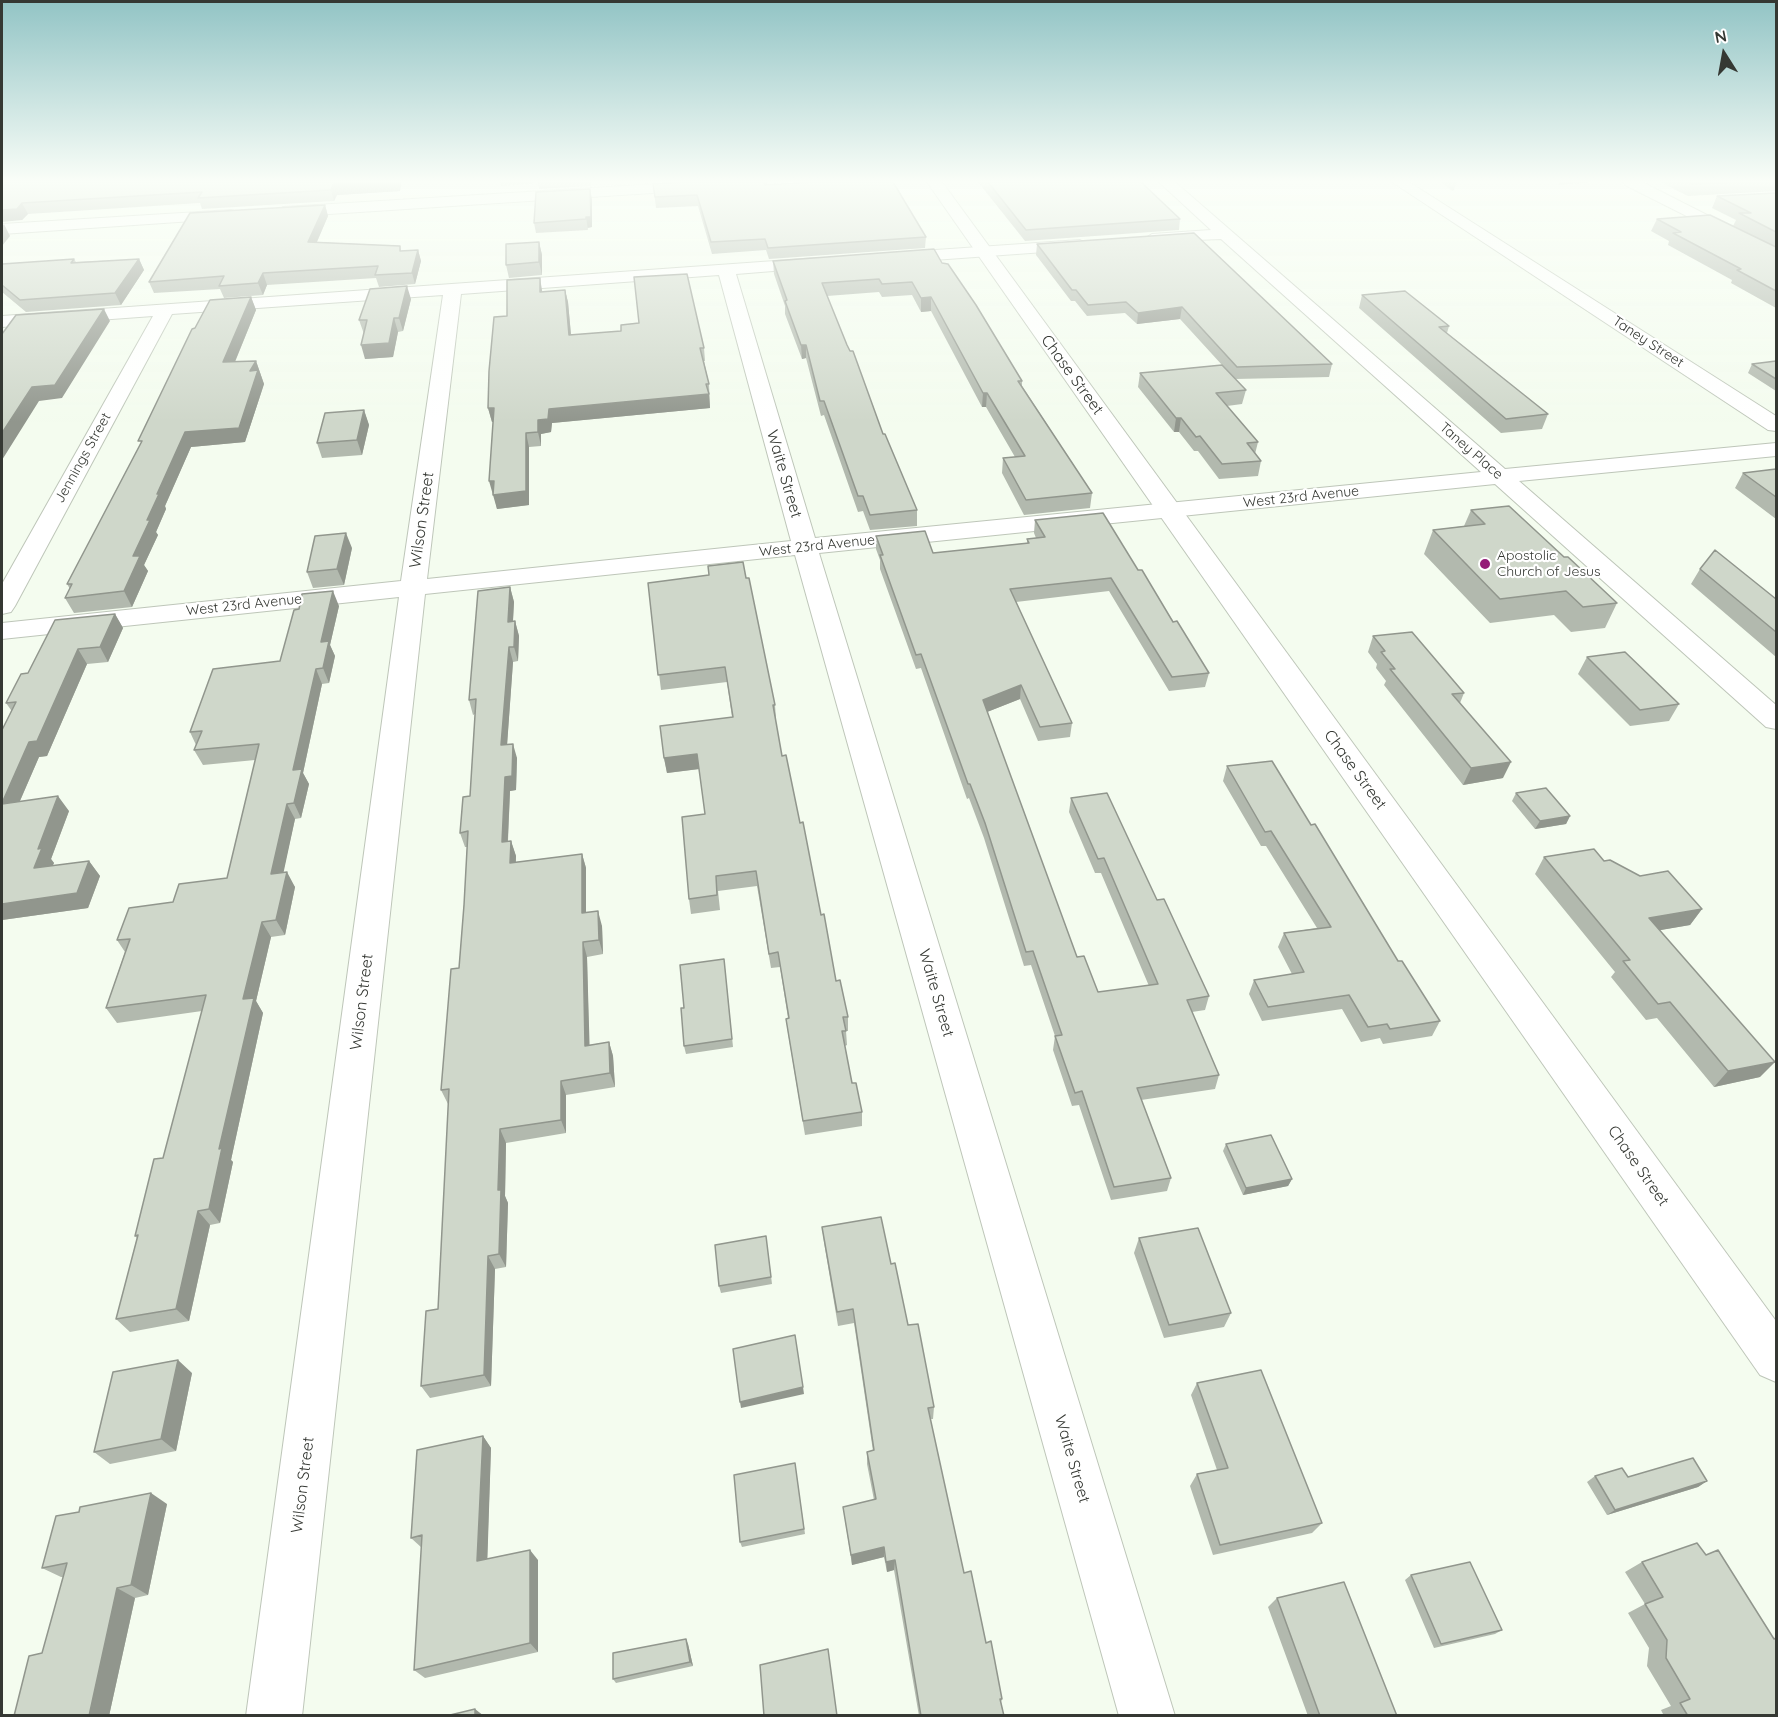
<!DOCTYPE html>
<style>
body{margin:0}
#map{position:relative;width:1778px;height:1717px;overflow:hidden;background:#f4fcef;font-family:Quicksand,sans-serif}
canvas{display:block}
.frame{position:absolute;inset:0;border:3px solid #353833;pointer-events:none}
.north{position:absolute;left:1694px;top:24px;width:60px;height:60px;-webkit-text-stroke:4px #fff;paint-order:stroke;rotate:349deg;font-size:16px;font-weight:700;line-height:24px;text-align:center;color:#353833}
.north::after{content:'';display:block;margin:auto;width:21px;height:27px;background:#353833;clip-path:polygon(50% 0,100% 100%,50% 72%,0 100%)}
</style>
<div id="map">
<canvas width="1778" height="1717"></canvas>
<div class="frame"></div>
<div class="north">N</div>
</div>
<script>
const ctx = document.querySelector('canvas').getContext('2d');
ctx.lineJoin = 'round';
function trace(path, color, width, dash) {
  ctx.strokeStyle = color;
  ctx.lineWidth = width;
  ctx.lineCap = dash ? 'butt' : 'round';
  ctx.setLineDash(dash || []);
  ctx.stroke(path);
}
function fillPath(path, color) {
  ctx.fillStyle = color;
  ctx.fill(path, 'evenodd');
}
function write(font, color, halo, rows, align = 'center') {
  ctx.font = font + ' Quicksand,sans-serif';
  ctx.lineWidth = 4.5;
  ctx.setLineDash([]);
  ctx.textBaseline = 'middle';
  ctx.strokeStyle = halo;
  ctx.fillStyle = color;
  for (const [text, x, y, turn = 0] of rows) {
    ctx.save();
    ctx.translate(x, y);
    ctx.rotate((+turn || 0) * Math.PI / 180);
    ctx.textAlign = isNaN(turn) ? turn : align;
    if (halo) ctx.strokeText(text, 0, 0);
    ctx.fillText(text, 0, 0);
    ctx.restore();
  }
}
const minor = new Path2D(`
 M689,182H767L760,186L283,217L275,212L283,207Z
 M1159,182H1175L1505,469L1776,443V456L1519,481L1776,705V729L1766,727L1495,484L819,553L1175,1716H1119L795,555L425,594L302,1716H246L399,597L2,639V623L401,581L443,295L172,314L15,606L11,612L2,614V584L153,316L2,327V316L817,258L823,259L826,263L823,267L736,274L815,538L1481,472L1221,239L1146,242L1144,239L1152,234L1211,230ZM719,275L791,541L427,579L461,294Z
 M1392,182H1409L1776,416V431L1768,430Z
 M1623,182H1642L1776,250V261L1625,185Z
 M231,210L237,212L239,215L237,218L2,234V224Z
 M1080,240L1088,245L1086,249L892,263L884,258L892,253Z`);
const tertiary = new Path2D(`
 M927,182H942L1776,1321V1382L1760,1375Z`);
trace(minor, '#bec6b9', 2);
trace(tertiary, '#bec6b9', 2);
fillPath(minor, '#fff');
fillPath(tertiary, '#fff');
fillPath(new Path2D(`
 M2,182L400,191L337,195L334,201L202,209L200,203L28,214L22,220Z
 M500,182H533V184L501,186Z
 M538,182H591V186L539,189Z
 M978,182H1141L1180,219L1179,230L1025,241Z
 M1440,182H1458L1453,191Z
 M1660,182H1776V191L1688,196Z
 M653,184L765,185L926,237L925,248L769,259L766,250L712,254L698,206L656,208Z
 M1776,193V308L1731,283L1732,280L1668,245L1669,241L1651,231L1657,219L1761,240L1733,226L1736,220L1712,208L1717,196Z
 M592,199V227L587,228L588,230L536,233L534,223Z
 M325,205L328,216L317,242L400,246L401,251L418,250L421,261L415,284L379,287L376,278L267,285L263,295L224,298L220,289L154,293L149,282Z
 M539,242L542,255V275L509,278L506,265Z
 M1037,244L1332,364L1329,377L1235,379L1246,390L1242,404L1227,406L1258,442L1255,454L1261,461L1258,476L1219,479L1198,451H1194L1179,432H1174L1138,387L1140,373L1222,365L1180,319L1137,324L1125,313L1087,316L1075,301H1071L1036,255Z
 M74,259L76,262L139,259L144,270L121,305L26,312L2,292V264Z
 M773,261L942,263L1022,381V386L1092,493L1090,508L1024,515L1002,473L1003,458L1015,457L986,407H982L931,311L921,312L912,295L882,297L879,292L827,296L883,434L917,510V526L870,530L863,511L858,512L824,415L821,416L806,358L802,359L785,314V306L774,274Z
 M565,290L568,302L571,334L704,348L705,361H704L709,384L710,408L552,423L551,432L541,434V446L529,447V505L497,509L494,495H493V422H492L488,408L507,316L542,292Z
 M1362,295L1449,326L1447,333L1548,414L1542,429L1501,433L1359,308Z
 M251,297L256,310L235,362L256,361L264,384L245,442L191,447L165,506L166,509L156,532L158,535L144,565L148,571L132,607L74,613L65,598L70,589L67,584L140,445L195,328Z
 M411,299L403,331L398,332L393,357L365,359L364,334L359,320Z
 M1776,361V391L1748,373L1752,364Z
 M364,410L369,425L362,455L322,458L317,443Z
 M1776,469V519L1735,488L1743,473Z
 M1471,510L1564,557L1617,603L1605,628L1571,632L1554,615L1490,623L1424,554L1433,530L1464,526Z
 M1035,520L1138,570L1209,673L1205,687L1169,691L1109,591L1016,602L1072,723L1070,737L1038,741L1020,699L987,712L1077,957L1098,992L1149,986L1101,873H1095L1069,812L1071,798L1157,900L1209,996L1205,1010L1192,1012L1219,1075L1215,1089L1141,1100L1171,1178L1167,1191L1111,1200L1079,1105L1072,1106L1053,1050L1055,1036L1031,965L1024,966L984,838L969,798L967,799L921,668L916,669L880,569V560L876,549V536L933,553L1027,543V539L1036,538L1034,533Z
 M352,548L344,585L313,588L307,572Z
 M1700,569L1776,599V657L1691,584Z
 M648,583L775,705L776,719H775L782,756L800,823L836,981L848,1017V1031H846L847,1045L845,1046L852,1083L862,1112V1126L805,1135L788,1033L786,1019L788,1018L780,967L771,968L757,886L718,891L720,910L691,914L689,899L705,814L699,769L667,773L664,758L732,717L727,682L661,690Z
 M510,587L514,602L513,622L515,621L519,636L518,661L513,662L507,744L517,758L516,790L510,791L508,841H511L516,856V862L582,854L586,868V913L602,926L603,954L587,957L589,1045L609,1042L613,1056L615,1087L566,1095V1133L506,1143L505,1196L508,1203L506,1267L495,1269L491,1386L430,1398L421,1386L438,1309L449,1104H448L441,1090L459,968L464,905L467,847H465L460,833L470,796L475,714L473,715L469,700Z
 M339,606L330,645L335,656L329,683L322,684L303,773L309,784L301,818L295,819L283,872L295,887L285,935L271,937L256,1001L263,1013L231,1160L233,1162L220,1223L210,1225L189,1321L130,1332L116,1319L137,1238L135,1236L163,1158L202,1011L117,1023L106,1008L125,952L117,940L173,902L227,878L255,760L203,765L194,750L196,745L190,732L280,661L299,609Z
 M115,614L123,628L108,662L87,664L47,756L39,757L20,801L69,811L51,859L54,863L52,866L89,861L100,876L88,908L2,920L11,710L6,703L28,673Z
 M1373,636L1464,693L1460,703L1503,778L1463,785L1384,685L1386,681L1376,668L1377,664L1368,652Z
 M1587,657L1679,704L1669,721L1630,726L1578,674Z
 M1227,766L1311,825L1398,961L1440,1021L1432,1036L1383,1044L1380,1038L1361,1042L1342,1009L1262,1021L1249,994L1254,980L1292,974L1278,947L1284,933L1317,928L1266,846H1261L1223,781Z
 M1516,793L1570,816L1566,824L1535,829L1512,801Z
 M1544,857L1604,861L1640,876L1702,909L1690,925L1660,930L1760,1077L1714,1087L1657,1018L1646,1020L1611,977L1615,972L1535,874Z
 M725,968L733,1047L686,1054L684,1046V1008Z
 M1226,1144L1292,1179L1288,1186L1243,1195L1223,1151Z
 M822,1227L891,1264L908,1325L934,1407L933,1419H930L964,1573L1002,1699L1001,1702L1004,1716H919L894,1570L887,1572L884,1557L852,1565L843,1507L874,1500L867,1464V1452L873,1451L854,1323L838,1326L824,1242Z
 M766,1236L772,1284L721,1293L719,1286Z
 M1139,1238L1231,1313L1224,1327L1164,1338L1134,1253Z
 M192,1373L176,1451L110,1464L94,1452Z
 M1197,1383L1322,1523L1312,1533L1213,1555L1190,1486L1197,1474L1217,1470L1191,1395Z
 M483,1436L491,1448L487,1559L538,1560V1652L425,1678L414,1670L422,1548L411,1538Z
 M795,1463L805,1534L742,1547L740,1542Z
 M1595,1476L1628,1477L1707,1481L1698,1487L1607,1515L1587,1482Z
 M167,1504L148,1595L135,1598L109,1716H14L42,1653L63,1577H61L42,1568Z
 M1642,1562L1776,1716H1664L1661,1710L1671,1706L1647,1666L1649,1648L1628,1613L1645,1604L1625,1572Z
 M1411,1575L1502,1630L1495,1634L1434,1648L1405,1580Z
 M1277,1598L1397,1716H1308L1268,1607Z
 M688,1644L693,1666L616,1683L613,1679Z`), '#b2b9ae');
fillPath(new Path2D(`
 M362,182H402L400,191L337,195L334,201L331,190L333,184Z
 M1559,182H1595L1558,185Z
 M590,189L592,199V227L587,228L588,230L586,217Z
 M22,203L28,214L22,220L2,222V210Z
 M325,205L328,216L312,253L308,242Z
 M4,224L10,236L2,246V227Z
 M539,242L542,255V275L539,262Z
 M418,250L421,261L415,284L412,273Z
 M139,259L144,270L121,305L115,293Z
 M263,273L267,285L263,295L258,283Z
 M540,278L542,290V304L540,292Z
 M407,286L411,299L403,331L399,318Z
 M565,290L568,302L572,347L569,335Z
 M251,297L256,310L229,376L223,362Z
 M931,297V311L921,312V298Z
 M1182,307L1180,319L1137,324L1138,313Z
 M104,309L110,321L62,398L39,401L2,460V433L32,387Z
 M394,318L398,332L393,357L365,359L361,345Z
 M801,345H806V358L802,359Z
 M256,361L264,384L245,442L191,447L165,506L166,509L156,532L158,535L144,565L148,571L132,607L124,591L133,556L157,494L185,432L250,371Z
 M983,393H987L986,407H982Z
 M709,394L710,408L552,423L551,432L541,434V446L538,432V420L549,409Z
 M488,408H494L497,421L492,422Z
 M364,410L369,425L362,455L357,440Z
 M1176,418H1181L1179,432H1174Z
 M526,433L529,447V505L497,509L489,481H494Z
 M346,533L352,548L344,585L337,569Z
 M510,587L514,602L512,636L508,622Z
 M333,591L339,606L330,645L335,656L329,683L323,668L321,642Z
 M115,614L123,628L108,662L100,647Z
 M515,621L519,636L518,661L514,647Z
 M509,647L513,662L506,760L501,745Z
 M78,649L87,664L47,756L39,757L12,819L2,805V803L29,742Z
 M316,669L322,684L303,773L309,784L301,818L294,803L293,770Z
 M1021,685L1020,699L982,714L983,700Z
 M513,744L517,758L516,790L510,791L507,857L502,842L505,777Z
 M697,754L699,769L667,773L664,758Z
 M1511,762L1503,778L1463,785L1471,768Z
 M58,796L69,811L51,859L54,863L45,883L34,868L38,849Z
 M287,804L295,819L280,889L271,874Z
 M1570,816L1566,824L1535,829L1540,821Z
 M511,841L516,856L515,877L510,863Z
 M582,854L586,868V928L582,913Z
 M89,861L100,876L88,908L2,920V904Z
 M287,872L295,887L285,935L276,920Z
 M1702,909L1690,925L1638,934L1649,918Z
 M598,911L602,926L603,954L599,940Z
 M262,922L271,937L256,1001L263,1013L231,1160L233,1162L220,1223L209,1209L243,999Z
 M583,942L587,957L590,1060L585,1046Z
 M609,1042L613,1056L615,1087L610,1073Z
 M1775,1062L1760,1077L1714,1087L1728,1071Z
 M561,1081L566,1095V1133L561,1120Z
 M500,1129L506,1143L505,1196L508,1203L506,1267L499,1254L498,1190Z
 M1292,1179L1288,1186L1243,1195L1246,1188Z
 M198,1211L210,1225L189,1321L176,1309Z
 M488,1256L495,1269L491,1386L484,1375Z
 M178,1360L192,1373L176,1451L161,1439Z
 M803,1387L804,1394L741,1408L740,1402Z
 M483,1436L491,1448L487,1571L477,1561Z
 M1707,1481L1698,1487L1607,1515L1615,1510Z
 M151,1493L167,1504L148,1595L131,1585Z
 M884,1547V1557L852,1565L851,1555Z
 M530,1550L538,1560V1652L530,1643Z
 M895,1560L894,1570L887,1572L886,1562Z
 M117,1588L135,1598L109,1716H89Z
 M686,1639L688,1644L693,1666L690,1662Z
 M475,1709L484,1716H475Z`), '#91968d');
const building = new Path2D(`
 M2,182H362L333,184L331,190L198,198L202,192L22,203L17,209L2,210Z
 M685,182H764L765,185L812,182H893L926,237L768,248L765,239L711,242L697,195L655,197L653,184Z
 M988,182H1141L1180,219L1026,230Z
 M1689,182H1736L1693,184Z
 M590,189L591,217H586V219L534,223L536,192Z
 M1776,193V232L1739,213H1751L1717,196Z
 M325,205L308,242L400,246V251L418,250L412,273L375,275L378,266L263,273L258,283L219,286L224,276L149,282L190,213Z
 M1710,215L1776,247V291L1737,270L1741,269L1673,233L1681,232L1657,219Z
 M1194,233L1332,364L1237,367L1182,307L1138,313L1126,302L1088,305L1076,290H1072L1037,244Z
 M539,242V262L506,265V244Z
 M934,249L942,263L948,264L976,305L1022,381H1018L1092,493L1026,500L1003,458L1025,456L987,393H983L931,297L921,298L912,282L882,284L879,279L822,283L847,345L850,351H853L883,434H885L917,510L870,515L863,496H858L824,401H820L806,345H801L785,301L787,300L773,261Z
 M74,259L71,263L139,259L115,293L20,300L2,285V264Z
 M687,274L704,348H700L709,384H706L709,394L549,409L548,419L538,420V432L526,433V491L493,495L494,481H489L494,408H488L489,371L494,317L507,316V280L540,278V292L565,290L569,335L621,331V325L639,323L634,277Z
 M407,286L399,318H394L389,343L361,345L367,320H359L370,289Z
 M1405,291L1449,326L1439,327L1548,414L1506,419L1362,295Z
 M251,297L223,362L256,361L250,371L258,370L239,428L185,432L157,494H159L147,520H150L133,556H140L124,591L65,598L72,584H67L142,441H138L192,329L195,328L210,300Z
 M104,309L55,385L32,387L2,433V334L16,315Z
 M1776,361V379L1752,364Z
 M1222,365L1246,390L1216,393L1258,442L1247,443L1261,461L1222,464L1200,436L1196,437L1181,418H1176L1140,373Z
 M364,410L357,440L317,443L325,413Z
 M1776,469V497L1743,473Z
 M1509,506L1564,557H1568L1617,603L1583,607L1566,591L1500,599L1433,530L1485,524L1471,510Z
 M1103,513L1138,570H1142L1173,622L1177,621L1209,673L1172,677L1111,578L1010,589L1072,723L1040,727L1021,685L983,700L1077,957L1084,956L1098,992L1158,984L1104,858L1098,859L1071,798L1107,793L1157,900L1164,899L1209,996L1187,1000L1219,1075L1137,1088L1171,1178L1114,1187L1082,1091L1075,1093L1055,1036L1062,1035L1033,951L1026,952L985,823L970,784H968L921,654L916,655L880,555H883L876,536L925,531L933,553L1029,543L1027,539L1045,537L1035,520Z
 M346,533L337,569L307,572L315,536Z
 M1715,550L1776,599V632L1700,569Z
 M743,562L746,578H749L775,705H773L782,756L786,755L800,823L803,822L821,915L824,914L836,981L840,980L848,1017H843L846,1031H842L852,1083H856L862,1112L803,1121L786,1019L789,1018L778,952L769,954L756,871L716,876L717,895L689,899L682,817L705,814L697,754L664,758L660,726L733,717L725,667L658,675L648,583L709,575L708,566Z
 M510,587L508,622L515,621L514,647H509L501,745L513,744L512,776L505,777L502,842L511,841L510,863L582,854V913L598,911L599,940L583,942L585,1046L609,1042L610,1073L561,1081V1120L500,1129L498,1190H501L499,1254L488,1256L484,1375L421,1386L426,1311L438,1309L449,1089L441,1090L451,969L459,968L464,905L468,831L460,833L463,797L470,796L476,699L469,700L478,591Z
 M333,591L321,642L329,641L323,668L316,669L293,770L302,769L294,803L287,804L271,874L287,872L276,920L262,922L243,999L254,998L219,1149L222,1148L209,1209L198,1211L176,1309L116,1319L138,1235L135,1236L154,1159L163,1158L206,995L106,1008L130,939L117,940L129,908L173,902L179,884L227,878L259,744L194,750L202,731L190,732L213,669L280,661L294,610L299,609L302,594Z
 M115,614L100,647L78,649L37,741L29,742L2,803V730L16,702L6,703L21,674L28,673L55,620Z
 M1412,632L1464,693L1452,694L1511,762L1471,768L1390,669H1395L1381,652L1385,651L1373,636Z
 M1625,652L1679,704L1640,710L1587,657Z
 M1272,761L1311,825L1315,824L1398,961H1402L1440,1021L1390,1029L1387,1024L1368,1027L1349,995L1268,1007L1254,980L1304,972L1284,933L1331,927L1271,831L1265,832L1227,766Z
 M1546,788L1570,816L1540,821L1516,793Z
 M58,796L38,849L42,848L34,868L89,861L77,893L2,904V804Z
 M1594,849L1604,861L1610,860L1640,876L1668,871L1702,909L1649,918L1775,1062L1728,1071L1670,1002L1658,1004L1623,961L1630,960L1544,857Z
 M724,959L732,1039L684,1046L681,1008H684L680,965Z
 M1271,1135L1292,1179L1246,1188L1226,1144Z
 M881,1217L891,1264L895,1263L908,1325L918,1324L934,1407L928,1408L964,1573L971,1571L986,1643L991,1641L1002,1699H1000L1004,1716H921L895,1560L886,1562L884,1547L851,1555L843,1507L876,1499L867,1452L874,1450L853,1309L837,1312L822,1227Z
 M1198,1228L1231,1313L1169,1325L1139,1238Z
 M766,1236L771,1277L719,1286L715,1245Z
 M795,1335L803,1387L740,1402L733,1349Z
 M178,1360L161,1439L94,1452L113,1372Z
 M1261,1370L1322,1523L1220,1545L1197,1474L1228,1468L1197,1383Z
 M483,1436L477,1561L530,1550V1643L414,1670L422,1535L411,1538L417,1450Z
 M1693,1458L1707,1481L1615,1510L1595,1476L1622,1468L1628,1477Z
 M795,1463L804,1529L740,1542L734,1475Z
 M151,1493L131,1585L117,1588L89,1716H14L29,1656L42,1653L67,1563L42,1568L56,1516L79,1512L80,1507Z
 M1697,1543L1706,1555L1718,1550L1774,1639L1776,1638V1716H1688L1680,1703L1690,1699L1666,1658L1667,1640L1645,1604L1663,1597L1642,1562Z
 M1470,1562L1502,1630L1441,1644L1411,1575Z
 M1344,1582L1397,1716H1320L1277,1598Z
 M686,1639L690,1662L613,1679V1653Z
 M828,1649L837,1716H764L760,1665Z
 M475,1709V1716H446Z`);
fillPath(building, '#cfd7ca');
trace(building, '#91968d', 1.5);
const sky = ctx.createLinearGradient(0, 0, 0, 422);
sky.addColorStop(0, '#92c4c5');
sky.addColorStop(0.43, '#fafef8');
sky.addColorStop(1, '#fafef800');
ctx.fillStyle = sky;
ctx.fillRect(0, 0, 1778, 422);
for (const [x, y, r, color] of [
 [1485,564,6,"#941b77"]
]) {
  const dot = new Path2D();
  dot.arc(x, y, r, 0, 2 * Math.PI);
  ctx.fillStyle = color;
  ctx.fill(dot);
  trace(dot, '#fff', 2);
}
write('14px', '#353833', '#fff', [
 ["Taney Street",1648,342,33],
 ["Taney Place",1471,451,41],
 ["Jennings Street",83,458,-61],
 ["West 23rd Avenue",1301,497,-6],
 ["West 23rd Avenue",817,546,-6],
 ["West 23rd Avenue",244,605,-6]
]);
write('14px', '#353833', '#fff', [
 ["Apostolic",1497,556],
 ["Church of Jesus",1497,572]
], 'left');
write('16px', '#353833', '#fff', [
 ["Chase Street",1072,375,54],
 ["Waite Street",784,474,74],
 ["Wilson Street",422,520,-82],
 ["Chase Street",1355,770,54],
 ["Waite Street",936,993,74],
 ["Wilson Street",362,1002,-83],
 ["Chase Street",1638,1166,55],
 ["Waite Street",1072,1459,74],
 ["Wilson Street",303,1485,-83]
]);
</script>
